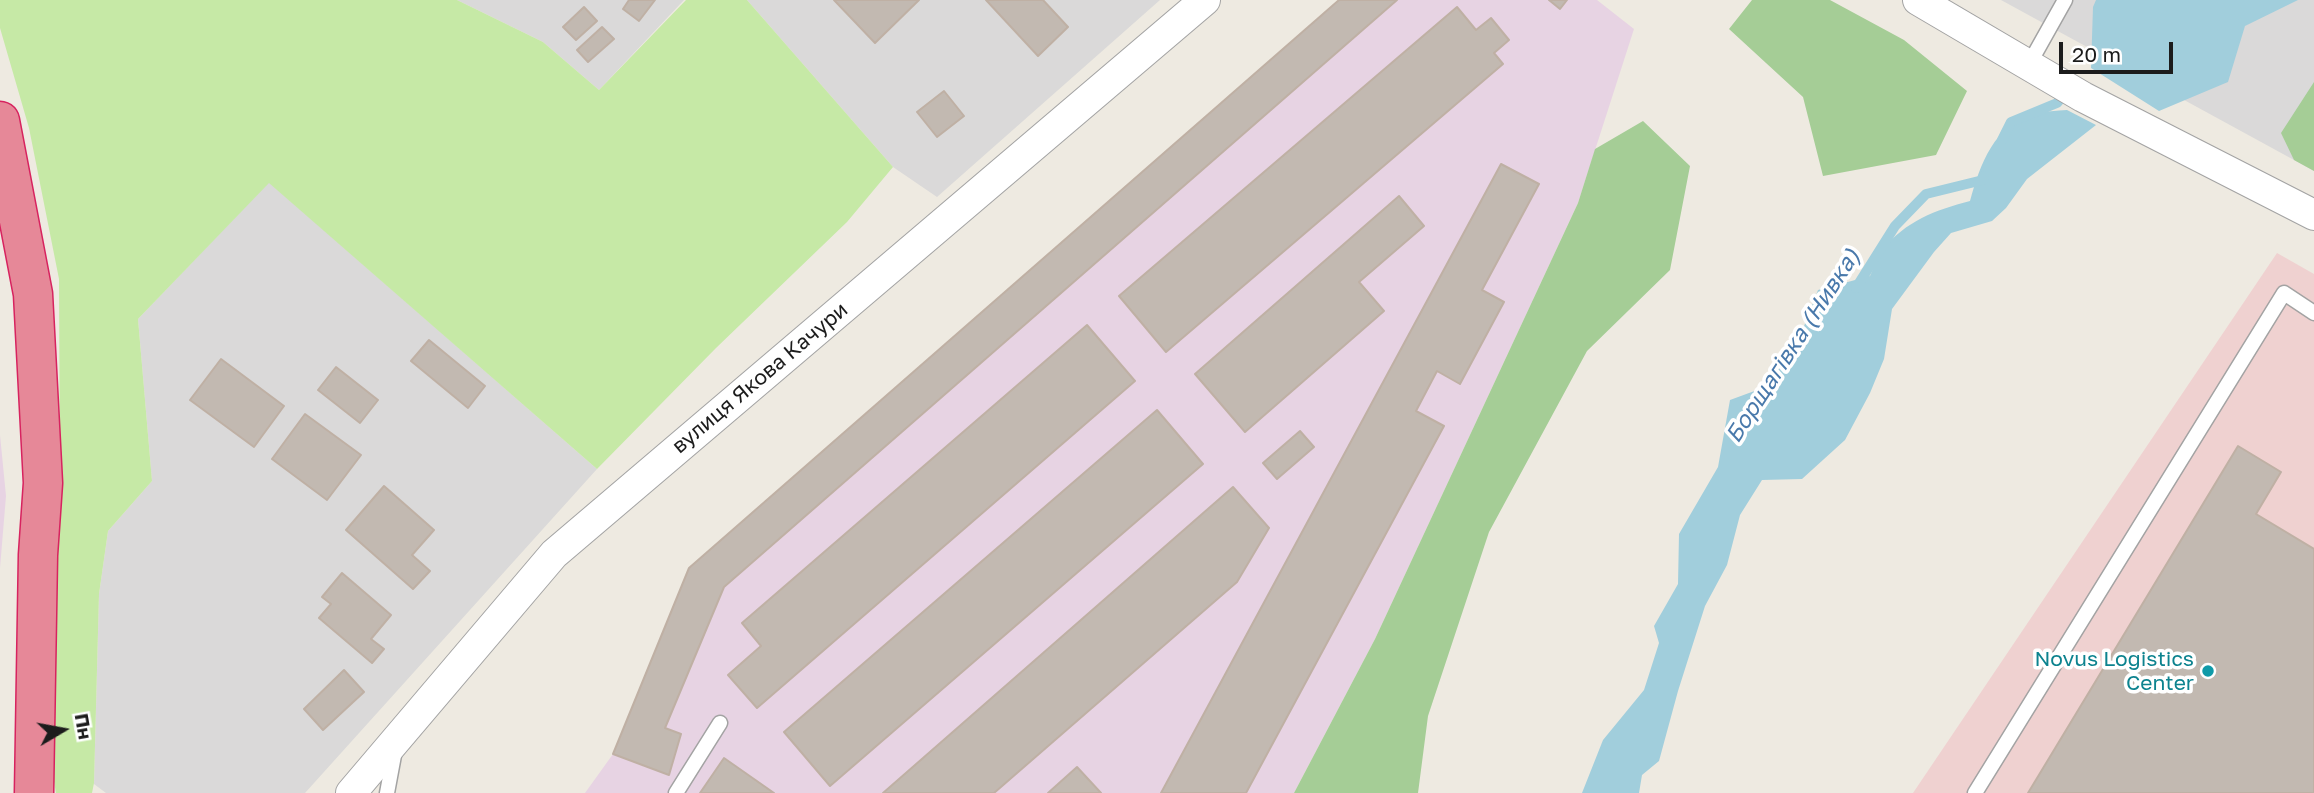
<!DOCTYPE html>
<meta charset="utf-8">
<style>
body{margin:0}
#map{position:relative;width:2314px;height:793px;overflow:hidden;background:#eeeae1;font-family:"Golos Text",sans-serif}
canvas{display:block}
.north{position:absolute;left:28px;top:695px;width:70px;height:70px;-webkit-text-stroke:5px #fff;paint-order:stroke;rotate:80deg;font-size:19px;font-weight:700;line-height:28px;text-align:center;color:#1c1c1c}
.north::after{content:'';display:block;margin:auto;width:24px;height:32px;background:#1c1c1c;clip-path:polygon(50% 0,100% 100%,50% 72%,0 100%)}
.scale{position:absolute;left:2059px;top:42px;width:114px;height:32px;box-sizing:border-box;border:4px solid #1c1c1c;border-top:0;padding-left:9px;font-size:21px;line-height:24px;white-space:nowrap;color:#1c1c1c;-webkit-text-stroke:5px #fff;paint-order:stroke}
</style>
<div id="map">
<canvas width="2314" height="793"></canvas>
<div class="north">Пн</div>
<div class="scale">20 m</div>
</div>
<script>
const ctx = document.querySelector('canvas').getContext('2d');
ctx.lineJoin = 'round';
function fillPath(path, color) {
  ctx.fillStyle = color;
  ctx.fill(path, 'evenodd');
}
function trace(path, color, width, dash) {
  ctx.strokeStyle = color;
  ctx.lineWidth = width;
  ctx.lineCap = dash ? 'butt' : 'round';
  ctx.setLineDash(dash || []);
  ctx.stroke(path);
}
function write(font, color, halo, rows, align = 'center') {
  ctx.font = font + ' "Golos Text",sans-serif';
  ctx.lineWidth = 7;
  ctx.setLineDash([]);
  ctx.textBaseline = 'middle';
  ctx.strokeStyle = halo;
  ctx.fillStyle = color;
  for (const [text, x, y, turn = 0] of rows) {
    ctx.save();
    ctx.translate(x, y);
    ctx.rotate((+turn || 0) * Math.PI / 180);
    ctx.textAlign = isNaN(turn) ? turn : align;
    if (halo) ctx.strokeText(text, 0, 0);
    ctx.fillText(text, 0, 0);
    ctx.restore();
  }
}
fillPath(new Path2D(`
 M457,0H684L599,90L543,42Z
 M747,0H1160L937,197L893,167Z
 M2001,0H2314V171L2294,160Z
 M269,182L597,469L305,793H106L94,784L99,594L108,531L152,481L138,319Z`), '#dad9d9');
fillPath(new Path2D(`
 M2277,253L2314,274V793H1913Z`), '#efd1d0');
fillPath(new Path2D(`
 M1339,0H1597L1634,29L1578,203L1375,639L1294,793H585L613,754L689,568Z
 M0,435L6,496L0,568Z`), '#e7d3e3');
fillPath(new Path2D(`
 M0,0H457L543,42L599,90L686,0H747L893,167L847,222L716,348L597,469L269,183L138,319L152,481L108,531L99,594L94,783L92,793H56L48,747L55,653L60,495L59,279L29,128L0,28Z`), '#c6e9a6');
fillPath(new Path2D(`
 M1752,0H1830L1904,40L1967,91L1936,155L1823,176L1803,97L1729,29Z
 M2314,82V171L2294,160L2281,133Z
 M1643,121L1690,166L1670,270L1587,351L1489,532L1428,716L1418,793H1294L1375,639L1578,203L1595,149Z`), '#a5cd96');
fillPath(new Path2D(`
 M2096,0H2298L2245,26L2228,82L2159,111L2091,68L2093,7Z
 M2067,110L2096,125L2027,179L2006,208L1992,221L1951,233L1934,252L1892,309L1884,359L1870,393L1845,440L1802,479L1762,480L1740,515L1727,565L1705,606L1678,691L1659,761L1642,775L1639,793H1582L1603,740L1644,690L1659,643L1654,626L1678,584L1679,534L1718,467L1730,400L1768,386L1801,334L1818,290L1870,276C1874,268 1877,257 1882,250C1906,221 1935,210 1970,201C1980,165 1994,124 2035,113C2045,111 2057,111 2067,110Z`), '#a1cedc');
trace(new Path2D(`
 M2002,140L2011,122L2057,103L2067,91
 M1856,288L1895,226L1926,194L1983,180L1984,176`), '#a1cedc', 10);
const building = new Path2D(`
 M629,0H655L639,21L623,9Z
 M834,0H919L875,43Z
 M986,0H1043L1068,27L1038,56Z
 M1339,0H1397L724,587L665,728L681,734L669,775L613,754L689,568Z
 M1549,0H1567L1560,9Z
 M584,7L597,21L576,40L563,27Z
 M1457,7L1476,30L1491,18L1509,40L1494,53L1503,64L1166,352L1119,296Z
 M602,27L614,39L588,62L577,50Z
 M944,91L964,116L937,137L917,112Z
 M1501,164L1539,184L1482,290L1504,302L1460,384L1437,371L1416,411L1444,426L1246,793H1161Z
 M1399,196L1424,226L1359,282L1384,311L1245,432L1195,374Z
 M1087,325L1135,381L757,708L728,675L761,646L742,623Z
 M429,340L485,386L468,408L411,361Z
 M221,359L284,406L254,447L190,400Z
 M336,367L378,400L360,423L318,390Z
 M1157,410L1203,464L830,786L784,732Z
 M305,414L361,455L327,500L272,459Z
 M1300,431L1314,447L1277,479L1263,463Z
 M2238,446L2281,472L2256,514L2314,549V793H2028Z
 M384,486L434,530L412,555L430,571L413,589L346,530Z
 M1233,487L1269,528L1237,582L994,793H883Z
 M342,573L391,615L371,639L384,649L372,663L319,618L331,604L322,597Z
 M344,670L364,692L323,730L304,709Z
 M724,758L774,793H700Z
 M1077,767L1101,793H1048Z`);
fillPath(building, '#c2b9b1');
trace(building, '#bfb0a4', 2);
const lane = new Path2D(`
 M2028,66L2065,0
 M387,793L395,750
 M676,793L720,723
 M1975,793L2284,293L2314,313`);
const street = new Path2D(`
 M1918,0L2083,97L2314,215
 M351,793L554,554L1205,0`);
const highway = new Path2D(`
 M0,121L33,294L43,483L38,555L34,793`);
trace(lane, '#a3a3a3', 17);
trace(street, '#a3a3a3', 32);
trace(highway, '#d7235f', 41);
trace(lane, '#fff', 14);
trace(street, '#fff', 30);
trace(highway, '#e68898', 38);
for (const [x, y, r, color] of [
 [2208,671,7,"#0f9aa8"]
]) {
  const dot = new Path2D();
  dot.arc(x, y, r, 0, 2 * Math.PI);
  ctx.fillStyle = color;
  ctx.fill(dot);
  trace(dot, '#fff', 2.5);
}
write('21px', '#1c1c1c', '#fff', [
 ["вулиця Якова Качури",760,378,-40]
]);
write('21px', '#0d838f', '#fff', [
 ["Novus Logistics",2194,659],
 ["Center",2194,683]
], 'right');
write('italic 23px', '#4979ab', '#fff', [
 ["Борщагівка (Нивка)",1793,346,-57]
]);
</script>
